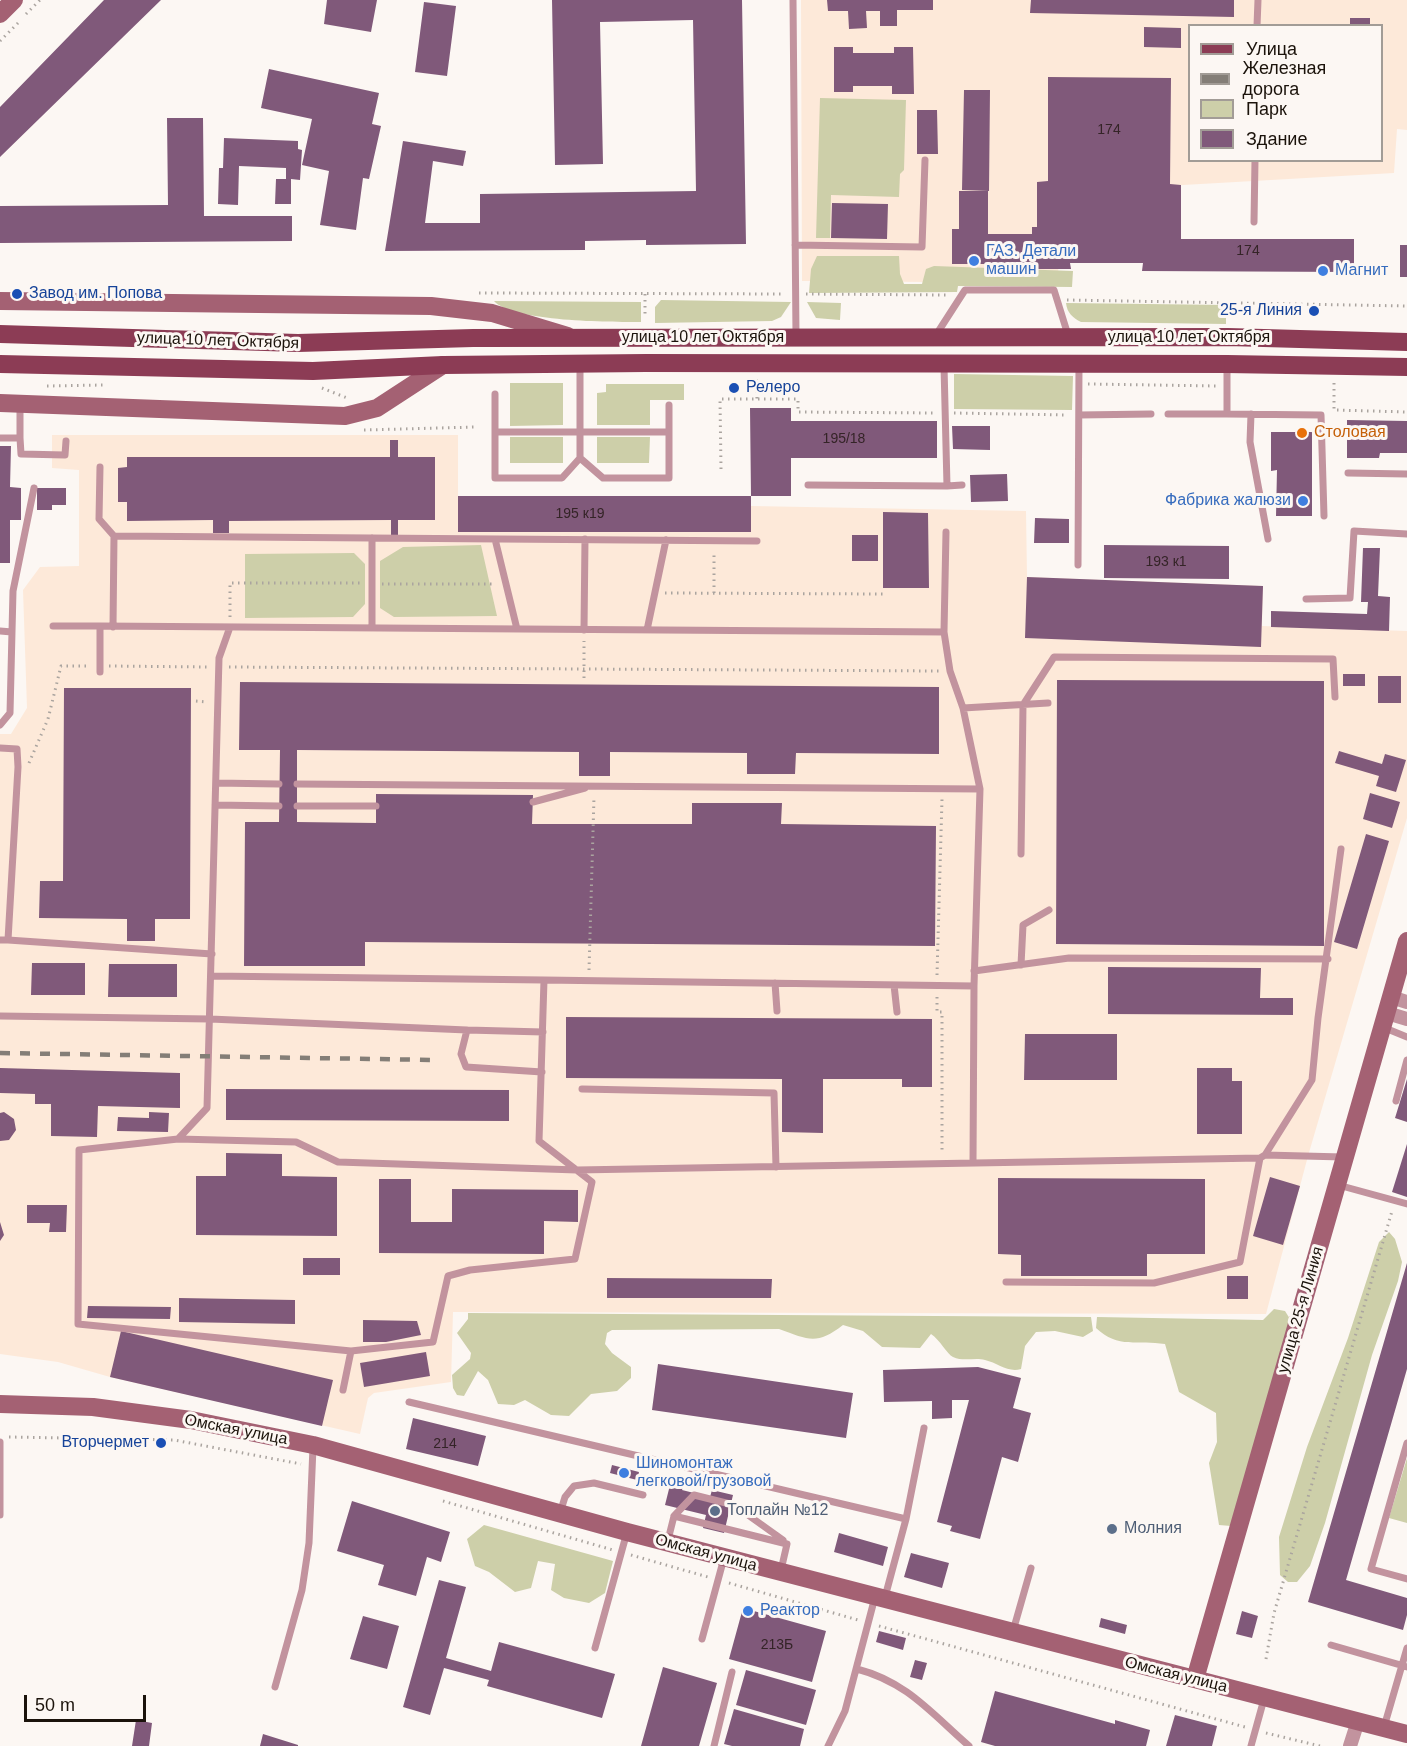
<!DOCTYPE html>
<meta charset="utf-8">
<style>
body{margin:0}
#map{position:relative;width:1407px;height:1746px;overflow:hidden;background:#fcf7f3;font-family:Arial,sans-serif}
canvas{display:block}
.legend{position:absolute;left:1188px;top:24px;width:195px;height:138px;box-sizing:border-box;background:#fcf7f3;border:2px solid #a29c96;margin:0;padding:8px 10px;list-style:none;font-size:18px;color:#1b130b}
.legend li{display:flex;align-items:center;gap:12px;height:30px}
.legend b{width:30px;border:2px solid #a29c96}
.scale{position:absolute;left:24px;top:1695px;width:122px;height:27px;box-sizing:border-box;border:3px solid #1b130b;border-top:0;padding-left:8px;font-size:18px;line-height:21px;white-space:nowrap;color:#1b130b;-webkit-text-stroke:4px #fcf7f3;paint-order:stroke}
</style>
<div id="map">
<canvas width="1407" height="1746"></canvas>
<ul class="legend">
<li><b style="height:8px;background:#8c3c55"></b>Улица</li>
<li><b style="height:8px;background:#847e77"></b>Железная дорога</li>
<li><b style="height:16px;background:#cdcfa9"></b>Парк</li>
<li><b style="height:16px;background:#80597a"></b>Здание</li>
</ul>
<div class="scale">50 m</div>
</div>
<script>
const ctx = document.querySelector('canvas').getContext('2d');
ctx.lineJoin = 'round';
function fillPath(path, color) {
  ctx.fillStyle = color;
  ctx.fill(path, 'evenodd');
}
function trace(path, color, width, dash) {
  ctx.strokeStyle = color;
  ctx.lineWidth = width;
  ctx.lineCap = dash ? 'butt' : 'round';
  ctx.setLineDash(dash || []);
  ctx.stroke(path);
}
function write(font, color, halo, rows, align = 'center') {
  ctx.font = font + ' Arial,sans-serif';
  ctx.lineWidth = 6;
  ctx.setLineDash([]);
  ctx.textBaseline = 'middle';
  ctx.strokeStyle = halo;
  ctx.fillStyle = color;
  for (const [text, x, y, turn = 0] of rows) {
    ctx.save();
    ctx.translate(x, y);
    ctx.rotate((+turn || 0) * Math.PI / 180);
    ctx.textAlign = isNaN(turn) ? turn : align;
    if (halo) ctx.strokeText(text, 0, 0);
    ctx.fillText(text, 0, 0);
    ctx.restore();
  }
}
fillPath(new Path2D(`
 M801,0H1407V130L1397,129L1394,173L1060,192L1058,283L802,281ZM1190,26H1382V160H1190Z
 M52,435H458V496H751V506L1026,511L1027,577L1263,586L1262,626L1407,631V818L1308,1156L1266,1314L453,1312L451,1382L374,1393L368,1398L360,1434L110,1377L58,1362L0,1354V734H11L27,708L23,590L40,567L79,566V470L52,468Z`), '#fde9d9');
fillPath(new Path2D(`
 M820,98L906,100L904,170L900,174L899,197L831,195L830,238H816Z
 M817,256H899L900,274L904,284H922L926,269L934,266L1073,271L1072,287L958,286L957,292L809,293L811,269Z
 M661,300L791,302L781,317L772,321L655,323V307Z
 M494,301L641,302V322C611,322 513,322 494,301Z
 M807,302L841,303L840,320L816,318Z
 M1066,303L1226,305V324L1081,322C1073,318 1067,313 1066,303Z
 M954,374L1073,376L1072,410L954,409Z
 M510,383H563V425L510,426Z
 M606,384H684V400H650V425H597V393L606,392Z
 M510,437H563V463H510Z
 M597,437H650L649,463H597Z
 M481,545L497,616L394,617L380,608V561L403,547Z
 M354,553L365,564V604L353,617L245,618V554Z
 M1389,1232L1395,1239L1402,1262L1398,1281L1372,1355L1325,1523L1310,1566L1297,1582H1288L1280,1575L1279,1537L1307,1447L1348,1338L1379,1242Z
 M1274,1309L1285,1311L1290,1319L1285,1339L1231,1526L1219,1525L1209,1463L1217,1442L1216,1413L1179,1392L1165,1344C1138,1340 1118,1349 1096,1328L1097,1317L1263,1320Z
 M468,1313L1091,1317L1093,1331L1083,1337L1055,1331L1036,1332L1025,1346L1021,1369C1008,1373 998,1363 985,1360C975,1357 964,1362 953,1357C947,1354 940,1340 931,1334L920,1348L882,1347L863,1331L843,1325C817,1345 809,1340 779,1329L612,1330L607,1333L605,1344L612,1353L631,1367V1378L617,1391L591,1394L569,1416L551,1415L525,1400L514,1405L498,1404L488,1380L478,1371L464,1396L457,1395L453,1388L452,1375L470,1359L471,1353L457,1333L468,1319Z
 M1407,1458V1523L1389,1518Z
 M484,1525L613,1561L605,1593L589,1603L564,1598L551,1590L555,1564L538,1561L531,1588L515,1592L489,1572L475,1566L467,1539Z`), '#cdcfa9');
fillPath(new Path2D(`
 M104,0H161L0,157V107Z
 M327,0H377L371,32L324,24Z
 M552,0H742L746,244L646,245V240L585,241V250L385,251L403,141L466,151L463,166L433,161L425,223H480V194L696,191L693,20L600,22L603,164L555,165Z
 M827,0H933V10H897V26H880V11H866L867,28L849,29L848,11H828Z
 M1031,0H1234V17L1030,13Z
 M424,2L456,6L447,76L415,72Z
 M1350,18H1370V26H1350Z
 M1144,27L1181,28V48L1144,47Z
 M834,47H853V53H894V47H913L914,94H892V86H853V92H834Z
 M269,69L379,93L372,124L381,126L369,179L363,178L356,230L320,225L329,171L302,165L312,119L261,108Z
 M1048,77L1171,78L1170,184L1181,185V239H1354V272L1142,271L1143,263H1070L1071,269H1026V264H952V229H959V191H988V234H1032V227H1037V182L1048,181Z
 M964,90H990L989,191L962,190Z
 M917,110H937L938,154H917Z
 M167,118H203L204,216H292V241L0,243V206L168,205Z
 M224,138L298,141V149L302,150L300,180L291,179V204H275L276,179H286V168L239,166L238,205L218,204L219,168H223Z
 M832,203L888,204L887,239L831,238Z
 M1400,245H1407V277H1400Z
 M750,408H791V421H937V458H791V496H751Z
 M1347,420L1407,421V453H1380L1379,458H1347Z
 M952,426H990V450L953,449Z
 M1271,432H1312V516H1276L1277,470L1271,471Z
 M390,440H398V457H435V520H398V535H391V520L229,521V533H213V520L127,521V502H118V468L127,467V457H390Z
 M0,446H11L10,487L21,488V520H10V563H0Z
 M1007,474L1008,501L971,502L970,475Z
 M37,488H66V505H52V510H37Z
 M458,496H751V532H458Z
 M883,512L928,513L929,588H883Z
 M1035,518L1069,519V543H1034Z
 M852,535H878V561H852Z
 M1104,545L1229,546V579L1104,578Z
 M1363,548H1380L1378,596L1390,597L1389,631L1271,627V611L1367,614L1368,602H1361Z
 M1027,577L1263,586L1261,647L1025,638Z
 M1343,674H1365V686H1343Z
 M1378,676H1401V703H1378Z
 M1057,680L1324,681V946L1056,944Z
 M240,682L939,687V754L796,753L795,774H747V753L610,752V776H579V752L297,750V822L376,823V794L533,795L532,824H692V803H782L781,824L936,826L935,946L365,942V966H244L245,822H279L280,750H239Z
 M64,688H191L190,919H155V941H127V919L39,918L40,881H63Z
 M1339,751L1382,764L1385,754L1406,760L1396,792L1376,786L1379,776L1335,763Z
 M1370,793L1400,802L1392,828L1363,819Z
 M1366,834L1389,841L1357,949L1334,942Z
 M32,963H85V995H31Z
 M109,964H177V997H108Z
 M1108,967L1261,968L1260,998H1293V1015L1108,1014Z
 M566,1017L932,1019V1087H902V1079H823V1133L782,1132V1079L566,1078Z
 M1025,1034H1117V1080H1024Z
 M0,1068L180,1073V1108L98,1106L97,1137L51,1136V1104H35V1094L0,1093Z
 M1197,1068H1232V1081H1242V1134H1197Z
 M1407,1079V1122L1395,1118Z
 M226,1089L509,1090V1121L226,1120Z
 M4,1112L14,1119L16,1130L9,1140L0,1141V1113Z
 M149,1112L169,1113L168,1132L117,1131L118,1117L149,1118Z
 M1407,1144V1197L1392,1192Z
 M226,1153L282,1154V1176L337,1177V1236L196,1235V1176H226Z
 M1270,1177L1300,1186L1283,1245L1253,1236Z
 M998,1178L1205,1179V1254H1147V1276H1021V1255L998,1254Z
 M379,1179H411V1222H452V1189L578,1190V1222L544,1221V1254L379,1253Z
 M27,1205H67L66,1232H49L50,1223H27Z
 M0,1222L4,1235L0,1241Z
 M303,1258H340V1275H303Z
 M1407,1263V1369L1346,1580L1407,1598V1615L1403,1630L1308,1602Z
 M1227,1276H1248V1299H1227Z
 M607,1278L772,1279L771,1298H607Z
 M179,1298L295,1300V1324L179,1322Z
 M88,1306L171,1307L170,1319L87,1318Z
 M363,1320L417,1321L421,1335L386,1342H363Z
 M121,1331L333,1380L322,1426L110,1377Z
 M426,1352L430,1376L364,1387L360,1363Z
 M658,1364L853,1393L846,1438L652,1410Z
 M978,1367L1021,1378L1013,1408L1031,1413L1018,1462L1002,1457L980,1539L950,1531L952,1526L937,1522L969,1400H952V1418L932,1419V1401L884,1402L883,1370Z
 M413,1418L486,1436L478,1466L406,1449Z
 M612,1465L639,1472L637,1480L610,1473Z
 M671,1481L684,1484L682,1490L710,1497L712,1490L733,1495L724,1533L703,1528L706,1515L665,1505Z
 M352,1501L450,1532L441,1562L427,1557L416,1596L378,1585L384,1565L337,1551Z
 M839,1533L888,1547L883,1566L834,1552Z
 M911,1553L949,1563L942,1588L904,1577Z
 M439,1580L466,1587L446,1658L491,1671L499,1642L615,1674L602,1718L487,1686L489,1680L444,1668L430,1715L403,1707Z
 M743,1608L826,1631L812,1682L729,1659Z
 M1242,1611L1258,1616L1252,1638L1236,1634Z
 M363,1616L399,1626L387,1669L350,1659Z
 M1101,1618L1127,1625L1125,1634L1099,1627Z
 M879,1631L906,1638L903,1650L876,1642Z
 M915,1660L927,1663L922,1680L910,1677Z
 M663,1667L717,1683L699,1746H641Z
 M746,1670L816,1690L806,1725L736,1705Z
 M995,1691L1115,1724V1720L1150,1730L1146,1746H995L981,1742Z
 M734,1709L804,1729L800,1746H732L724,1744Z
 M1175,1715L1217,1726L1212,1746H1166Z
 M136,1720L152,1723L149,1746H132Z
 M263,1734L298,1745V1746H260Z`), '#80597a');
trace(new Path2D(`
 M26,14L40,0
 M0,41L20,21
 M479,293L784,294
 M645,294V318
 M806,294L949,295
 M1067,300L1407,306
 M756,379L757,399
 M1334,383V410L1407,412
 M1088,384L1217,386
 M47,386L103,385
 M322,388L347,398
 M954,413L1068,415
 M364,430L476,427
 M721,469L720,399H798V412L936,413
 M382,584H495
 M665,593L884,594
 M714,593V551
 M230,617V583H360
 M109,666L207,667
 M229,667L939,671
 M584,678V641
 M196,701L207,702
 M29,763L48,719L61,666H90
 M589,970L594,797
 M937,975L942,799
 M937,997V1012H942V1153
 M9,1437L174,1440L301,1464
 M443,1501L613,1550
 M631,1555L708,1577
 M729,1583L858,1620
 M879,1626L1245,1727
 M1266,1659L1274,1613L1392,1211
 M1266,1733L1320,1746`), '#aaa49f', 3, [1.5, 4.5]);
trace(new Path2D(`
 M793,0L796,335
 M1257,26L1258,0
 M1254,222L1255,160
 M795,245L922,247L925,160
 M936,335L965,290H1054L1068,335
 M1227,366V414L1321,415L1324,516
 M495,394V478H562L580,458V366
 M1168,414H1227
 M1251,414L1250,442L1268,539
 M1079,415L1151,414
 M495,432H669
 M0,438H20V406
 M20,438L21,454L65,455L66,441
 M580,458L603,478H669V405
 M100,467L99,519L114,536
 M1348,473L1407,474
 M808,485L947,486L944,366
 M947,486L962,485
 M946,532L944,632L950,671L963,708L980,789L974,986L973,1163
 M495,539L517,629
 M1078,565L1079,364
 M1306,599L1350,598L1354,531L1407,534
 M53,626H100
 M113,627L114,536L757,541
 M230,627L219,658L207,1108L178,1139L79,1150L78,1324L351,1351L343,1390
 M372,628V538
 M584,630L585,539
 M647,630L666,540
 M0,631L12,632
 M100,672V626L944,632
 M963,708L1048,703
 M0,725L10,713L13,591L34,488
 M0,748L17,749L18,767L8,940H0
 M216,783L279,784
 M297,784L980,789
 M533,802L585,788
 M215,805L279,806
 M297,806H376
 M1021,854L1023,705L1054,657L1333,659L1335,697
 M8,940L212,954
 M1021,965L1023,925L1049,910
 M974,971L1069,958L1328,959
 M211,976L544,980L539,1141L592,1182L575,1259L470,1270L448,1276L433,1342L351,1351
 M544,980L974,986
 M775,983L777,1011
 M894,985L897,1012
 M0,1016L210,1019L467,1030
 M1385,1028L1407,1037
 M542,1072L466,1067L461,1054L467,1030L543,1032
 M582,1089L774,1093L776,1167
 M1396,1101L1407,1060
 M178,1139L296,1142L338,1162L577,1170L1260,1158L1265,1155L1343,1157
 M1265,1155L1312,1080L1318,1018L1341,849
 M1338,1185L1407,1204
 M1006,1282L1154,1283L1240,1262L1260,1158
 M409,1402L906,1519
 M0,1442V1515
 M1407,1443L1371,1569L1407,1579
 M560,1513L565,1497L574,1486L594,1483L643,1495
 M674,1516L694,1495L734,1505L783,1540
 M668,1540L674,1516L787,1544L781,1570
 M885,1597L906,1519L924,1428
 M1013,1631L1031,1568
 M702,1639L724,1558
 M1331,1645L1407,1667
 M595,1648L627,1532
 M857,1669C907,1682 931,1713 969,1746
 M275,1687L302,1590L309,1543L313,1447
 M1384,1727L1407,1648
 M714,1746L732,1672
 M828,1746L845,1711L875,1597
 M1251,1746L1264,1699`), '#c2939e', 7);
trace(new Path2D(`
 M1391,997L1407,1002
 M1387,1013L1407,1019
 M1350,1746L1358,1721`), '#c2939e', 14);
trace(new Path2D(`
 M0,14L14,0
 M0,301L431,306L492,313L568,336
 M0,403L345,416L377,408L443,365
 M0,1404L93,1407L191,1420L313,1445L627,1532L1407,1734
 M1195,1679L1407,941`), '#a46173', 18);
trace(new Path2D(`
 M0,334L298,343L473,338L1228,337L1407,342
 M0,364L313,371L443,365L646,363L1227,364L1407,367`), '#8c3c55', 18);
trace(new Path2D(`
 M0,1053L436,1060`), '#847e77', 4.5, [10, 10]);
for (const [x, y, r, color] of [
 [974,261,6,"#3f7fe0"],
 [1323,271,6,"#3f7fe0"],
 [17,294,6,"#1a4fb4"],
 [1314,311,6,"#1a4fb4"],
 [734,388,6,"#1a4fb4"],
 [1302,433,6,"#e8710a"],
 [1303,501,6,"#3f7fe0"],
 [161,1443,6,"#1a4fb4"],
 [624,1473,6,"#3f7fe0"],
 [715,1511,6,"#5c6f8a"],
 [1112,1529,6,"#5c6f8a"],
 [748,1611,6,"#3f7fe0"]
]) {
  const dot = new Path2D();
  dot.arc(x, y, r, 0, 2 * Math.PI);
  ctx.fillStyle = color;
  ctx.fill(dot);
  trace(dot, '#fcf7f3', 2);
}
write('14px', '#342427', null, [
 ["174",1109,130],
 ["174",1248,251],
 ["195/18",844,439],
 ["195 к19",580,514],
 ["193 к1",1166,562],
 ["214",445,1444],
 ["213Б",777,1645]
]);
write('16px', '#366cbe', '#fcf7f3', [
 ["ГАЗ. Детали",986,252],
 ["машин",986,270],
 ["Магнит",1335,271],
 ["Фабрика жалюзи",1291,501,"right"],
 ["Шиномонтаж",636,1464],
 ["легковой/грузовой",636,1482],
 ["Реактор",760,1611]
], 'left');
write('16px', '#164399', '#fcf7f3', [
 ["Завод им. Попова",29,294],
 ["25-я Линия",1302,311,"right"],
 ["Релеро",746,388],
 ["Вторчермет",149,1443,"right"]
], 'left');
write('16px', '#1b130b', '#fcf7f3', [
 ["улица 10 лет Октября",703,338],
 ["улица 10 лет Октября",1189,338],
 ["улица 10 лет Октября",218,341,2],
 ["улица 25-я Линия",1301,1310,-74],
 ["Омская улица",236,1430,11],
 ["Омская улица",706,1553,15],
 ["Омская улица",1176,1675,14]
]);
write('16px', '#c56008', '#fcf7f3', [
 ["Столовая",1314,433]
], 'left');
write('16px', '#4e5e75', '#fcf7f3', [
 ["Топлайн №12",727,1511],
 ["Молния",1124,1529]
], 'left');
</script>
